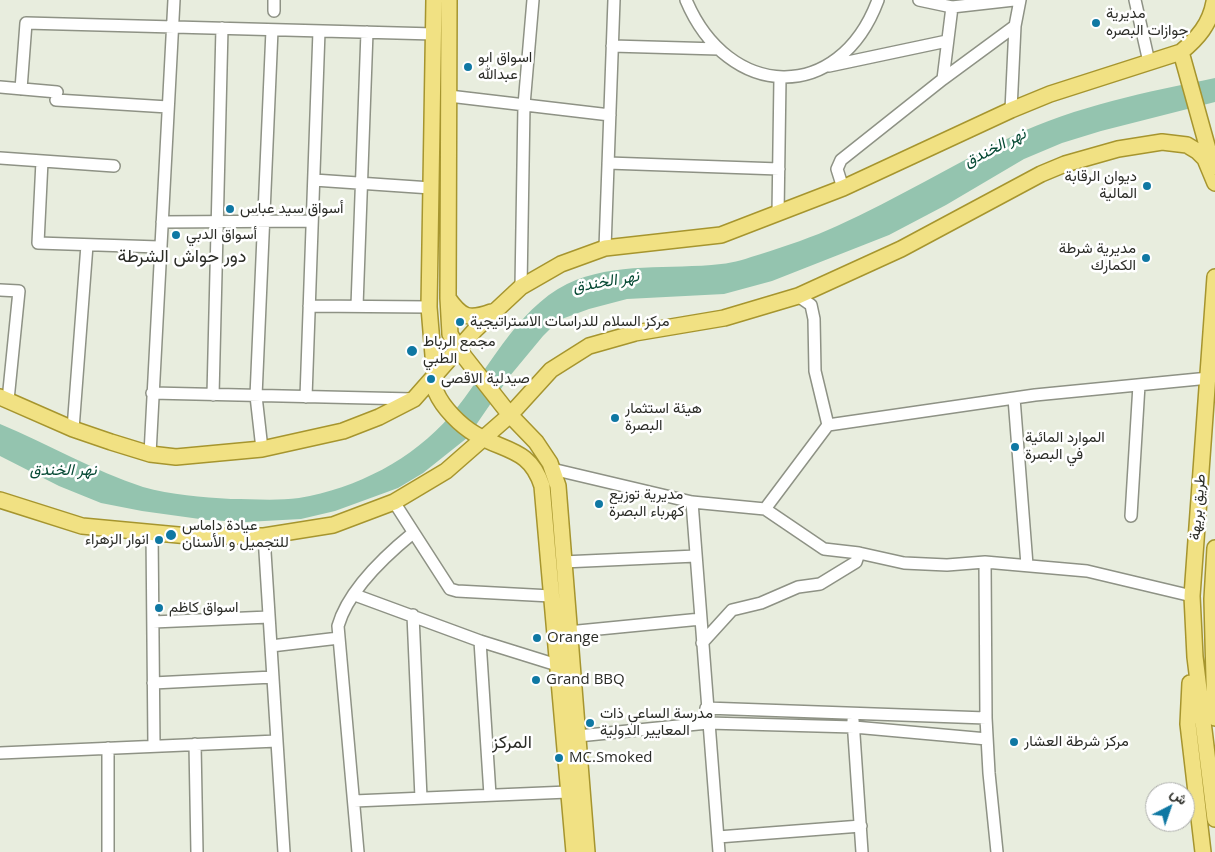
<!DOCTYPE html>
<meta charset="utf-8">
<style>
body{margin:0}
#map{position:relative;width:1215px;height:852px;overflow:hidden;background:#e8edde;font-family:"Open Sans",Vazirmatn,sans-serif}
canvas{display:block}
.north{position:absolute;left:1145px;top:782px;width:50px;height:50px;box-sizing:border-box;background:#fff;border:1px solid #aaaba9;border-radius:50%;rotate:41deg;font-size:14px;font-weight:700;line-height:20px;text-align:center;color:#2b2c27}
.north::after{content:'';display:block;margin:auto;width:18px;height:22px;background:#0f78a3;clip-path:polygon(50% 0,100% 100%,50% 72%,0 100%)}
</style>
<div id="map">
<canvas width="1215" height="852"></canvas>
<div class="north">ش</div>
</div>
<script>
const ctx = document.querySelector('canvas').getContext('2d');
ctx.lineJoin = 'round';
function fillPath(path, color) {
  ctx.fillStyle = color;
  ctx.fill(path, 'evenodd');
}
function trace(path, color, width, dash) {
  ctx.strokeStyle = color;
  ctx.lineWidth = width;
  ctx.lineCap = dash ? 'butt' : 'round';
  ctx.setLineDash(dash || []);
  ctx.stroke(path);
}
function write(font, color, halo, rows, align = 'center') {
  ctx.font = font + ' "Open Sans",Vazirmatn,sans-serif';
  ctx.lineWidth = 5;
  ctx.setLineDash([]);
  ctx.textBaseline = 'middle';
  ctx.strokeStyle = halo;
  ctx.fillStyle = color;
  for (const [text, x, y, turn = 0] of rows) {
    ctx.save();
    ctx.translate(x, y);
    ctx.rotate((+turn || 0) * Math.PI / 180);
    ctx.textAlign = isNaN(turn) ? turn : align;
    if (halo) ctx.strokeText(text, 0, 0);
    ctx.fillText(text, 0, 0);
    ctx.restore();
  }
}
fillPath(new Path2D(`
 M1215,78V102L1101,131L1062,143L1024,159L946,205L889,235L772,281L724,294L627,299L589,309L559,320L543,336L509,377L467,438L423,473L398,488L335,511L301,519L246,522L207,520L142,511L101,503L59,486L0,456V424C48,444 94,471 143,487C171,495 202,497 231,499C252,499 277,501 299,498C357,488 412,460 451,415C487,373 515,310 567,284C615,261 670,270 721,264C734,263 748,258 761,254C786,246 813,237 837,226C897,199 953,164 1013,136C1076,106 1147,92 1215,78Z`), '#94c4af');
const minor = new Path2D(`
 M274,0V11
 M686,0C728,100 839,105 878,0
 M919,0L952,7L1014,0
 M1135,0L1149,62
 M612,46L719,49
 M829,66L947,41
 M943,79L952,7
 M0,87L57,92
 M21,89L26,23L434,34
 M449,96L610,115
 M56,100L168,107
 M1011,110L1015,26L1020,0
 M0,158L114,166
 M42,161L38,243L159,247
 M608,163L779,169
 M314,180L431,188
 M843,188L837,169L841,160L943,79L1015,26
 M778,214L780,78
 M162,222L312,221
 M605,248L614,0
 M521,287L524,105L533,0
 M0,290L19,291L8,400
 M798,296L811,305L814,319L815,371L828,425
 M309,306L429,307
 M357,306L367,32
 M152,393L413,399
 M213,395L222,28
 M306,397L319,31
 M1014,398L1027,565
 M73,429L87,245
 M262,449L256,396L272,30
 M150,454L174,0
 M552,469L692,502L765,509L824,549L859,553L904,563L947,565L985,562L1087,571L1192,596
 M394,502L450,589L457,591L551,596
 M692,502L719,852
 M765,509L828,425L1035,395L1209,378
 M1131,516L1139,385
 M152,532L154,746
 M264,536L284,852
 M563,562L696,556
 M985,562L986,718L989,773L997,852
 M355,595L480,641L557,665
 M413,615L421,798
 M153,622L269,617
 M568,632L701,619
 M480,641L490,795
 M702,643L732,610L761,603L798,587L820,584L856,562L859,553
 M271,646L339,638
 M153,683L273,677
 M706,708L986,718
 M853,720L862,852
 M578,736L708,723L854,727L987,739
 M195,744L197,852
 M0,753L277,741
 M354,801L568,792
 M718,837L861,826
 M108,852V748
 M358,852L338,626C348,591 386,555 413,533`);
const major = new Path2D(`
 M434,0L429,307L436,392C443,408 460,425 475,434C505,452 530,448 542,486L574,852
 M449,0L448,298L450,334L459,350L510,415L536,442L550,463L558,486L587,852
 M1213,167L1181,52C1198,38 1210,24 1214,2
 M1215,277L1192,596L1195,657L1215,819
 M448,298C462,318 469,320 491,312
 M0,397L73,429L111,442L150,454L176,457L262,449L343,431L379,417L414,399L475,330L521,287L561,264L605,248L721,235L843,188L1011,110L1050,94L1181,52
 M0,500L82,526L189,536H264L333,525L394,502L446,471L510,415L551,370L589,346L635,333L724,318L798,296L901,249L1041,174L1065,164L1118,149L1162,142L1187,145L1197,151L1205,159L1215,183
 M1215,548L1212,599L1215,718
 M1190,683L1188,724L1203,852`);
trace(minor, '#8e9285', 14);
trace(major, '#a6952e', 18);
trace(minor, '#fff', 11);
trace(major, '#f1e183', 15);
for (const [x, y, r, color] of [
 [1096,23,5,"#0f78a3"],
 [468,67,5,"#0f78a3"],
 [1147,186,5,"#0f78a3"],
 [230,209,5,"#0f78a3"],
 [176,235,5,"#0f78a3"],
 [1146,258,5,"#0f78a3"],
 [460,322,5,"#0f78a3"],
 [412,351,6,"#0f78a3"],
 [431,379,5,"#0f78a3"],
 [615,418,5,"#0f78a3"],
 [1015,447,5,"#0f78a3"],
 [599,504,5,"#0f78a3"],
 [171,535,6,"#0f78a3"],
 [159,540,5,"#0f78a3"],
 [159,608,5,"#0f78a3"],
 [537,638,5,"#0f78a3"],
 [536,680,5,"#0f78a3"],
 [590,723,5,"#0f78a3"],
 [1014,742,5,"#0f78a3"],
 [559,758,5,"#0f78a3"]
]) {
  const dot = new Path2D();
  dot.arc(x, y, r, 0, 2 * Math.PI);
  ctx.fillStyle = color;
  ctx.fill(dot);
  trace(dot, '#fff', 2);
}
write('15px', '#2b2c27', '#fff', [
 ["مديرية",1106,14],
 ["جوازات البصره",1106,31],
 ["اسواق ابو",478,58],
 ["عبدالله",478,75],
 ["ديوان الرقابة",1137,177,"right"],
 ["المالية",1137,194,"right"],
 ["أسواق سيد عباس",240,209],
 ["أسواق الدبي",186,235],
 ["مديرية شرطة",1136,249,"right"],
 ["الكمارك",1136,266,"right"],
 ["مركز السلام للدراسات الاستراتيجية",470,322],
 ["مجمع الرباط",423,342],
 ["الطبي",423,359],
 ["صيدلية الاقصى",441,379],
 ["هيئة استثمار",625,409],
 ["البصرة",625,426],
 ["الموارد المائية",1025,438],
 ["في البصرة",1025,455],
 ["مديرية توزيع",609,495],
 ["كهرباء البصرة",609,512],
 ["عيادة داماس",182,526],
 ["للتجميل و الأسنان",182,543],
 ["انوار الزهراء",149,540,"right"],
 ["اسواق كاظم",169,608],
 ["Orange",547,638],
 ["Grand BBQ",546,680],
 ["مدرسة الساعي ذات",600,714],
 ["المعايير الدولية",600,731],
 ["مركز شرطة العشار",1024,742],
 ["MC.Smoked",569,758]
], 'left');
write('15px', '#2b2c27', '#fff', [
 ["طريق بريهة",1198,507,-85]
]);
write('italic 16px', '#074a35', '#fff', [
 ["نهر الخندق",995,148,-27],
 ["نهر الخندق",606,282,-10],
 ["نهر الخندق",63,470]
]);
write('18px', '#2b2c27', '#fff', [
 ["دور حواش الشرطة",182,257],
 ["المركز",512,743]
]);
</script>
